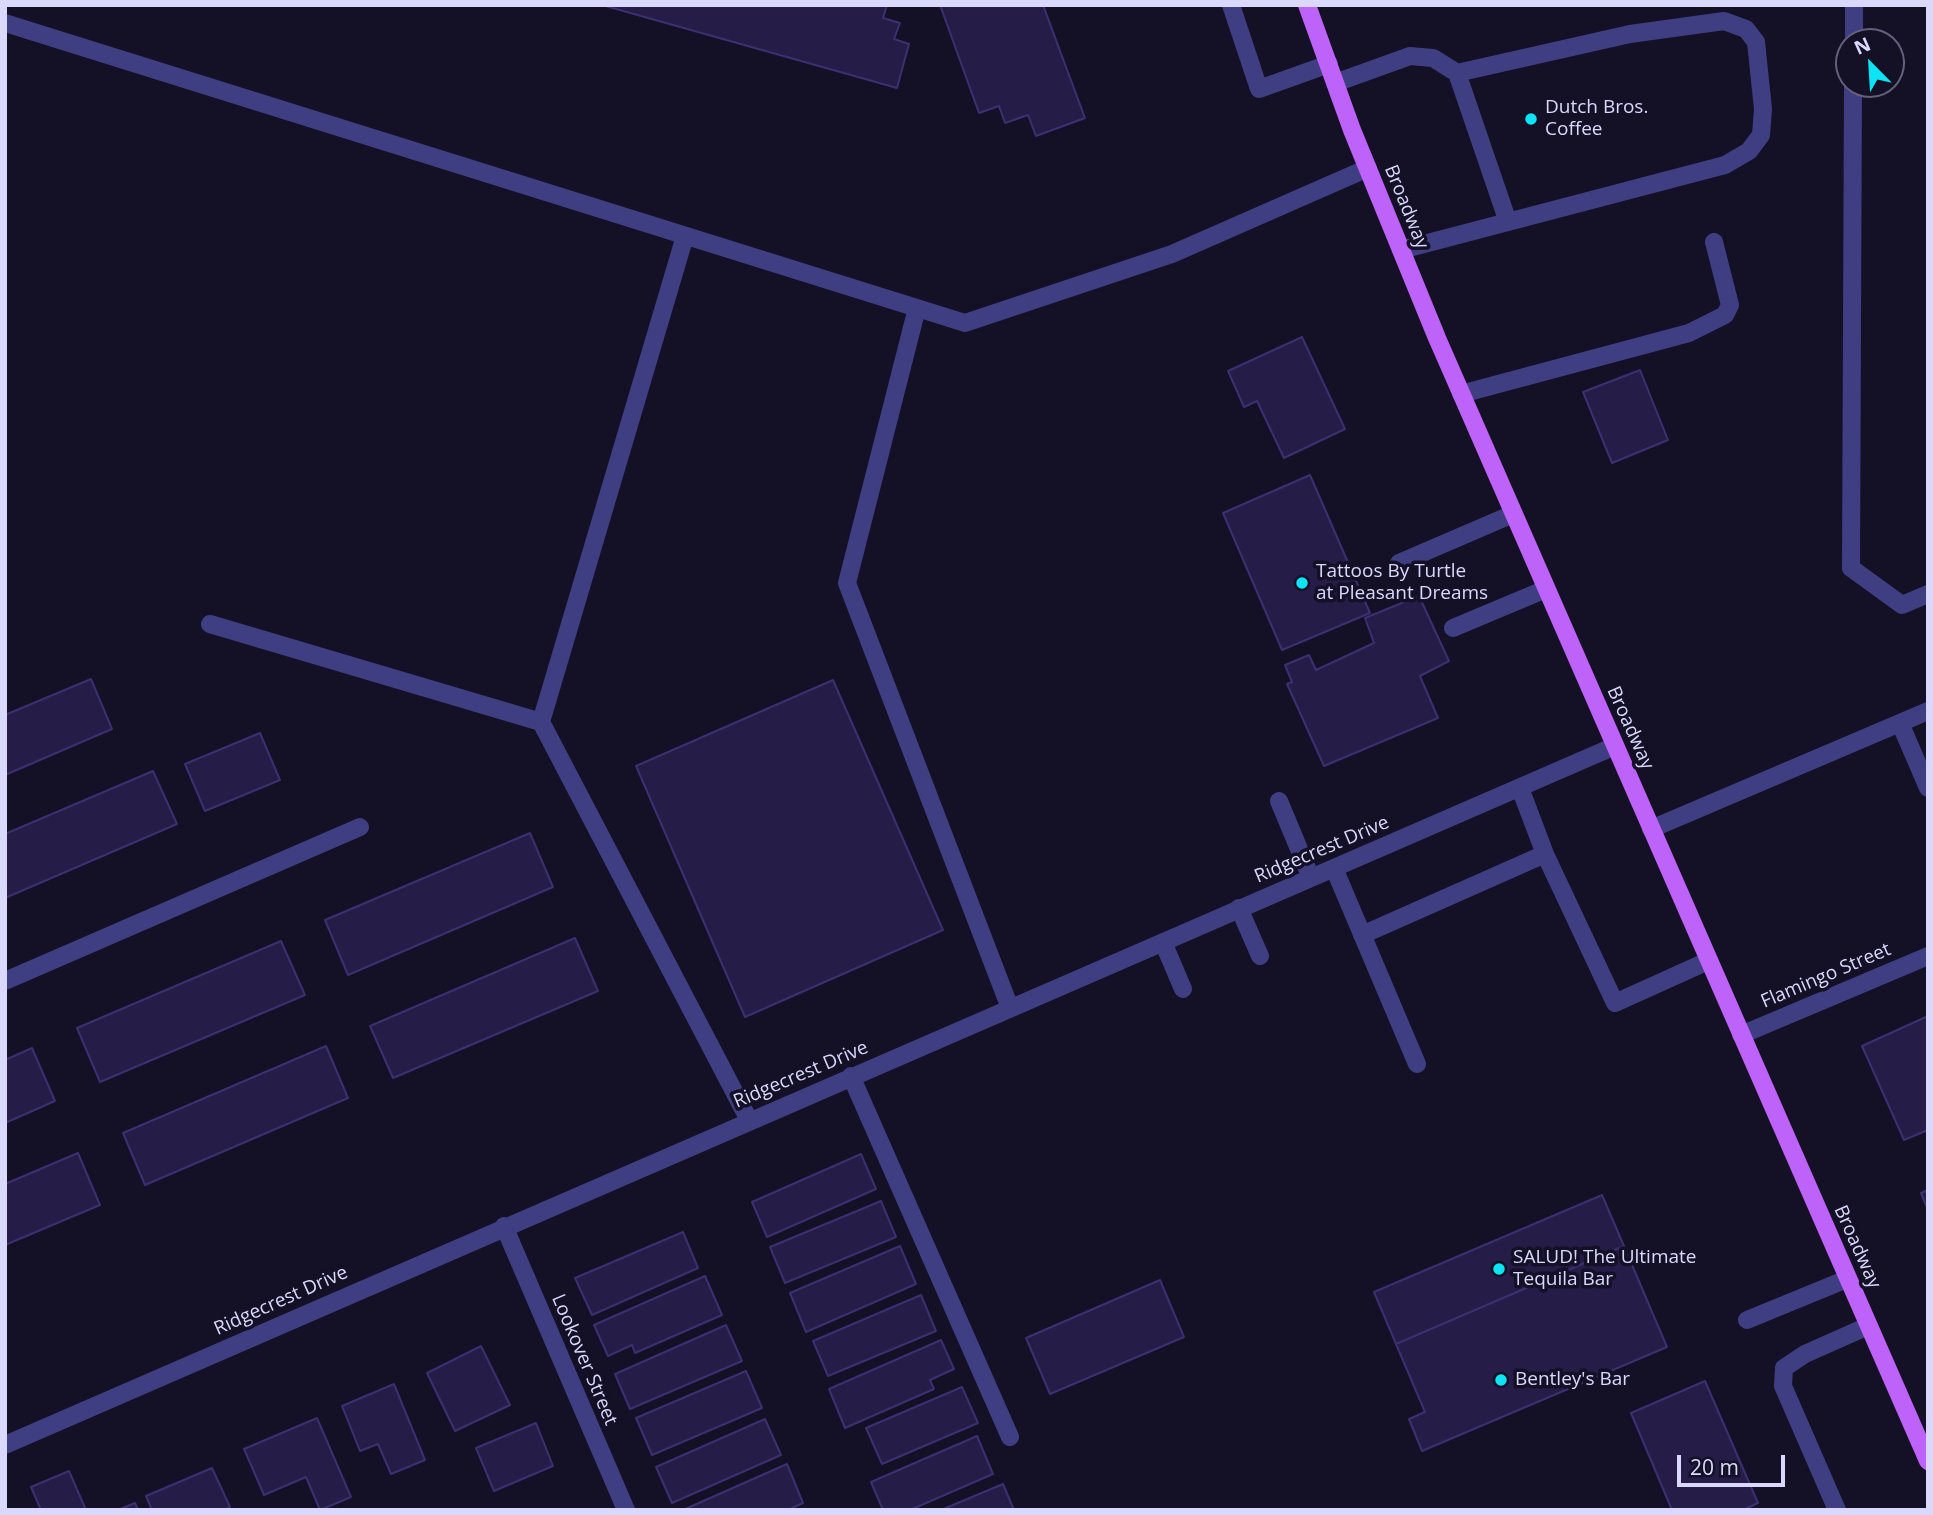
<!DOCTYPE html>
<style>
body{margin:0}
#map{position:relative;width:1933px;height:1515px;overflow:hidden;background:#141026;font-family:"Open Sans",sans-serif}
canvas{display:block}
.frame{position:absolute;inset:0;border:7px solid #dbd8fd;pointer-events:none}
.north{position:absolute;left:1835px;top:28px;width:70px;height:70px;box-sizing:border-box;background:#141026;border:2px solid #64607c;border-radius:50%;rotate:336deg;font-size:19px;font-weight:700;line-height:28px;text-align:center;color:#dbd8fd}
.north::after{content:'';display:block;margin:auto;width:24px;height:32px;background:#0ce3f5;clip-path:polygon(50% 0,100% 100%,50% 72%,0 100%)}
.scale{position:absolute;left:1677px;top:1455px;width:108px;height:32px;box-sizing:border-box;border:4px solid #dbd8fd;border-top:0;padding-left:9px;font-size:21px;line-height:24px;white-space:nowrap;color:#dbd8fd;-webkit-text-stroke:5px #141026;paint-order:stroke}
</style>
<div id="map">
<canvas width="1933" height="1515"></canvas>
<div class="frame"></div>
<div class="north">N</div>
<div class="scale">20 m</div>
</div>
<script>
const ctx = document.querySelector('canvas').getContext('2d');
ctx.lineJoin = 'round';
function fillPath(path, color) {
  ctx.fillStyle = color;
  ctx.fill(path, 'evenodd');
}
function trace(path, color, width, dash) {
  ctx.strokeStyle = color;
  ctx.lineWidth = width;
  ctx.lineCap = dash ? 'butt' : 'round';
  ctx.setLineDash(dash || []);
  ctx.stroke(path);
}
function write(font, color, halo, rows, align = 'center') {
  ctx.font = font + ' "Open Sans",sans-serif';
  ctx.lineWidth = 7;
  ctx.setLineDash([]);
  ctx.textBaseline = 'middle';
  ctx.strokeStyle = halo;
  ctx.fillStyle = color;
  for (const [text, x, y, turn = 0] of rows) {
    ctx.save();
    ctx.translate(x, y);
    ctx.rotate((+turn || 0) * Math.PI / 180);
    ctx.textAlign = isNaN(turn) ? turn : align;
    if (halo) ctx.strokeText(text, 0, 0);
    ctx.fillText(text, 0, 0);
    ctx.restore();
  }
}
const building = new Path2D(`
 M602,5H887L883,18L900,23L894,39L909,44L897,88Z
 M940,5H1043L1085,118L1036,136L1028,115L1005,123L999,106L979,113Z
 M1302,337L1345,429L1284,458L1257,401L1244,407L1228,371Z
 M1640,370L1668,440L1612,463L1583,392Z
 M1310,475L1370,613L1282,650L1223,513Z
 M1419,596L1449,661L1420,676L1438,718L1324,766L1287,684L1292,682L1285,665L1309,655L1316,670L1374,643L1365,618Z
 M91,679L112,729L5,775V715Z
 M833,680L943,930L745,1017L636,766Z
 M260,733L280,780L205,811L185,764Z
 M153,771L177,824L5,898V834Z
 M530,833L553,887L348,975L325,920Z
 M575,938L598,991L393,1078L370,1026Z
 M281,941L305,995L100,1082L77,1028Z
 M1928,1016V1130L1904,1140L1862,1046Z
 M326,1046L348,1098L145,1185L123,1133Z
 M32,1048L55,1101L5,1123V1060Z
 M78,1153L100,1205L5,1245V1184Z
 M861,1154L876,1189L767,1237L752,1202Z
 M1928,1190V1210L1921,1193Z
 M1602,1195L1624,1246L1396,1344L1374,1292Z
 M881,1201L896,1237L785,1283L770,1247Z
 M683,1232L698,1268L592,1315L575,1278Z
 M900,1246L916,1284L806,1332L790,1293Z
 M1624,1246L1667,1347L1422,1451L1409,1419L1425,1412L1396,1344Z
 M705,1276L722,1315L635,1353L632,1345L608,1356L594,1325Z
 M1160,1280L1184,1337L1050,1394L1026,1338Z
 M921,1295L936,1331L828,1376L813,1341Z
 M726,1325L742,1361L630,1409L615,1374Z
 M941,1340L954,1369L930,1380L934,1389L845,1428L829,1389Z
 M481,1346L510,1405L455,1431L427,1373Z
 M746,1371L762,1408L652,1455L636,1418Z
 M1705,1381L1758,1503L1743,1510H1672L1631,1413Z
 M394,1384L425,1460L391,1474L378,1444L360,1451L342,1406Z
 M962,1387L978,1423L882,1464L866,1428Z
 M317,1418L351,1497L320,1510L306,1477L264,1495L244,1449Z
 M765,1419L781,1455L672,1503L656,1467Z
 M536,1423L553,1466L494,1491L476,1448Z
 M977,1436L993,1474L910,1510H883L871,1482Z
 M787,1464L803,1503L788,1510H683Z
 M212,1468L230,1507L224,1510H152L146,1496Z
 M69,1471L86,1510H41L31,1487Z
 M1003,1484L1014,1510H941Z
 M135,1503L138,1510H118Z`);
fillPath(building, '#251d47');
trace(building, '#3c3072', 2);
trace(new Path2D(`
 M1231,5L1259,89L1329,64
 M5,23L965,323L1172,254L1368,168
 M1854,42V5
 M1335,83L1410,56L1433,58L1457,73L1508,222
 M1853,84L1851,568L1902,605L1928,594
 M685,236L541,722L749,1120
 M1401,250L1725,165L1749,151L1761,135L1763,109L1756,42L1746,29L1724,21L1630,34L1457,73
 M917,308L847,583L1010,1008
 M1461,394L1689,333L1725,315L1730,305L1714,242
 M1399,563L1513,514
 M210,624L541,722
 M1453,628L1546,589
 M1900,723L1928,788
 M1520,788L1545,854L1615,1003L1708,961
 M1279,801L1311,878
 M1651,829L1928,711
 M1334,868L1417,1064
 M1239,908L1260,956
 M1362,935L1545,854
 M1163,942L1183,989
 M5,981L360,827
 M1741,1035L1928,956
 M851,1076L1010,1437
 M504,1226L626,1510
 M1747,1320L1847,1279
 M5,1445L1615,746
 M1837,1510L1783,1386L1784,1368L1805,1354L1868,1326`), '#3f3e83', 18);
trace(new Path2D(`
 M1307,5L1352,130L1437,338L1928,1461`), '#be63f9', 18);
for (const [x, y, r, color] of [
 [1531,119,7,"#0ce3f5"],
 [1302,583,7,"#0ce3f5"],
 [1499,1269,7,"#0ce3f5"],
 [1501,1380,7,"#0ce3f5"]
]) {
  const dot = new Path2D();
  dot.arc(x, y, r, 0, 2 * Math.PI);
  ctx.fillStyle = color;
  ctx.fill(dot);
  trace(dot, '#141026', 2.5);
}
write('19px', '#dbd8fd', '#141026', [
 ["Dutch Bros.",1545,108],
 ["Coffee",1545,130],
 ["Tattoos By Turtle",1316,572],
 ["at Pleasant Dreams",1316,594],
 ["SALUD! The Ultimate",1513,1258],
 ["Tequila Bar",1513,1280],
 ["Bentley's Bar",1515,1380]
], 'left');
write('19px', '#dbd8fd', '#141026', [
 ["Broadway",1406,207,68],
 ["Broadway",1630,728,66],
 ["Ridgecrest Drive",1322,850,-23],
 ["Flamingo Street",1826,976,-23],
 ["Ridgecrest Drive",801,1075,-23],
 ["Broadway",1857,1247,66],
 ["Ridgecrest Drive",281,1301,-24],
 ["Lookover Street",584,1360,67]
]);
</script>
